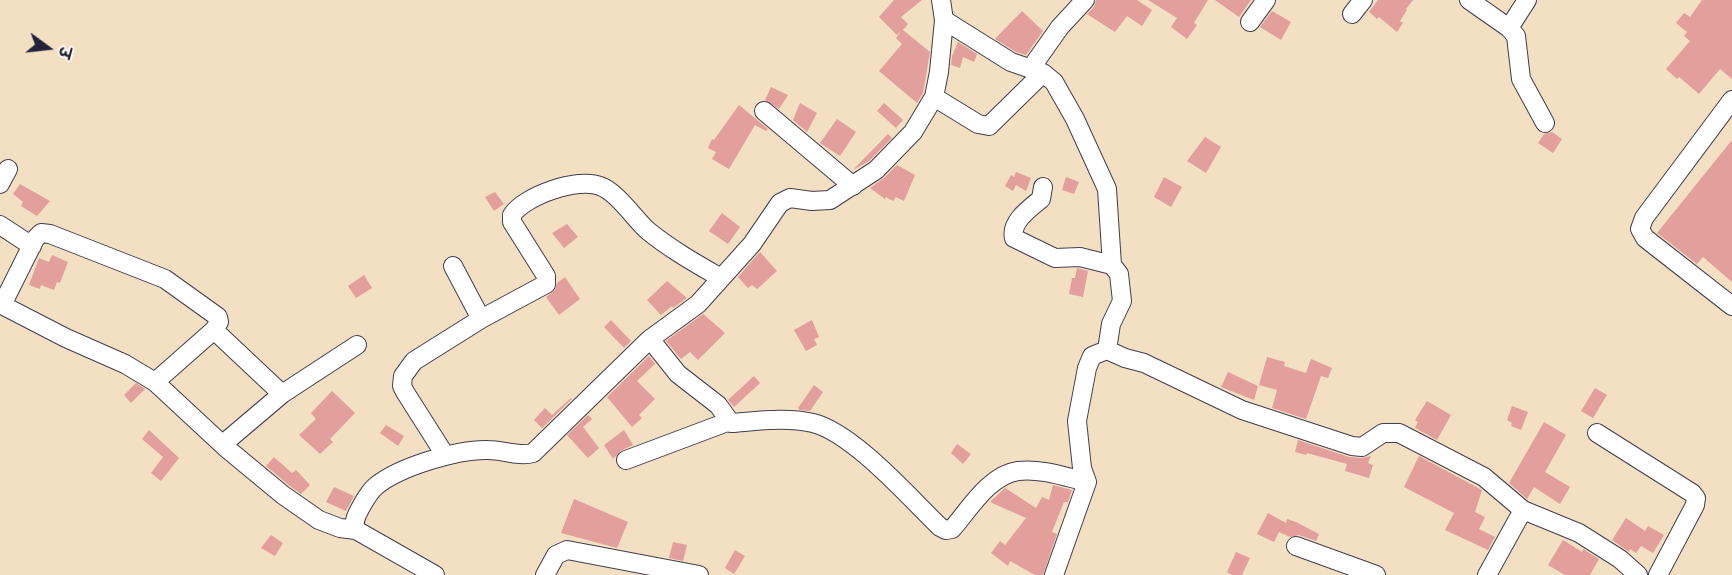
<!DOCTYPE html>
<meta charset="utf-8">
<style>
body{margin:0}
#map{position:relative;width:1732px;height:575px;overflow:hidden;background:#f3dfc2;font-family:"Patrick Hand","Playpen Sans Deva",sans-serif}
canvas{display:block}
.north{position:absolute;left:18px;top:18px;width:60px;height:60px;-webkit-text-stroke:4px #fbf7ec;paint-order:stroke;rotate:105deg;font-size:16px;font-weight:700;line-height:24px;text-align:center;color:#22223b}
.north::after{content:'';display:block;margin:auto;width:21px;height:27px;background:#22223b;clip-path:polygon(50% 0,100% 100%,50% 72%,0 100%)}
</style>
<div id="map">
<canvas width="1732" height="575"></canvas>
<div class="north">उ</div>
</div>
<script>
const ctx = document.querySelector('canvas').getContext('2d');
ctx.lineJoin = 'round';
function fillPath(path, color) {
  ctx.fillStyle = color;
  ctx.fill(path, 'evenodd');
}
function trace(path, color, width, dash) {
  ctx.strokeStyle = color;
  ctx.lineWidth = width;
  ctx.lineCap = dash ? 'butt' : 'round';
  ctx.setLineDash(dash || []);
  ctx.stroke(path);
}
fillPath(new Path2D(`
 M894,0H922L901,17L908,24L903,30L930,52L923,93L917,103L879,71L902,44L896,38L902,30L897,35L879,17Z
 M1096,0H1137L1152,10L1142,26L1127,16L1115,32L1087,14L1094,7Z
 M1148,0H1208L1194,23L1197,25L1187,39L1171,27L1177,18Z
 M1215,0H1251L1239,17Z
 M1378,0H1413L1406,9L1407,10L1400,21L1403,23L1397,32L1379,17L1377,19L1369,12Z
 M1702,0H1732V79L1720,69L1699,94L1679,77L1677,79L1666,69L1690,41L1684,36L1687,32L1676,23L1684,13L1690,17Z
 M1022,11L1043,31L1026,55L1016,52L995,39Z
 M1272,11L1291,22L1281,40L1260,27Z
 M958,42L977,54L974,62L963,57L960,68L951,65L952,56Z
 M771,87L788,95L779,109L765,100Z
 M800,103L817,113L807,132L793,120Z
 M884,103L903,120L896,128L877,111Z
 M739,105L768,129L766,131L755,125L729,169L712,159L716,152L708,148L712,139L714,140Z
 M837,119L856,132L840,156L820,143Z
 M1552,132L1562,139L1553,153L1538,143L1544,134Z
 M888,134L892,138L869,161L853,170Z
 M1205,137L1221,147L1206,173L1187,161Z
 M1732,140V282L1703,257L1697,264L1657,233Z
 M897,165L915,175L904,201L896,197L893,201L886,197L885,199L870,188L884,178Z
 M1016,172L1031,178L1026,191L1016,185L1013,191L1005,186L1011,175L1014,177Z
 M1066,177L1079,182L1074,194L1062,190Z
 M1164,177L1182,187L1171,207L1154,197Z
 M20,184L50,201L37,216L21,206L23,202L13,194Z
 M495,192L504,204L494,211L485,197Z
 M722,213L740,227L728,244L709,231Z
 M567,224L578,237L564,248L552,233Z
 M760,252L777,271L757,289L752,285L748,288L738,277Z
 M52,255L68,262L60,283L57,282L54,290L41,285L40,289L29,285L39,258L49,262Z
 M1077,268L1088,271L1083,297L1069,294L1072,278H1075Z
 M364,275L372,288L356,298L348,286Z
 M565,277L580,299L559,315L546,297L555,290L557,283Z
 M667,281L687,298L673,308L672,306L661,315L647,300Z
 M703,314L725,333L698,360L690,352L681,359L666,341Z
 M611,320L631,341L624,348L604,327Z
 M812,320L819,337L814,339L817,345L806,351L794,330Z
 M649,356L655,364L637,381L655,399L639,415L642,418L632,427L607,397Z
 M1267,357L1285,362L1284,366L1306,373L1311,359L1332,368L1328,378L1321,376L1306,419L1272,408L1277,390L1259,385Z
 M1228,372L1258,386L1254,400L1221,387Z
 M754,376L760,383L734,407L728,400Z
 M136,383L145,389L131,403L124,395Z
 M814,385L823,392L810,411L800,410L798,408Z
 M1595,388L1607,395L1593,418L1581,411Z
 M332,391L355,413L330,439L333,442L320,454L299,435L316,419L311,413Z
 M571,398L572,399L542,428L534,420L545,408L552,415Z
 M1427,401L1451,415L1437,440L1415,428L1418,422L1415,420Z
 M1512,406L1528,412L1521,430L1511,426L1512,423L1507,420Z
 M588,415L592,419L583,427L599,448L588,458L567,435Z
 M1544,422L1566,435L1545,472L1570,487L1560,504L1534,487L1527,499L1509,483Z
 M386,425L404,436L398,446L380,433Z
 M149,430L179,458L161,481L151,473L163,457L142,439Z
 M624,430L633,445L622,450L613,459L604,445Z
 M1298,440L1349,457L1361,458L1371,456L1368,463L1373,465L1369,478L1345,471L1347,464L1307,453L1306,455L1295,452Z
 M957,444L971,454L963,464L951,453Z
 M1419,456L1482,490L1475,512L1485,517L1479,529L1495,537L1488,550L1445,530L1454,513L1404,487Z
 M274,457L292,473L296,470L310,485L301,494L290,486L266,466Z
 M1053,485L1072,490L1068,502H1064L1052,532L1057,534L1043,575H1035L1010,561L1008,566L991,553L1000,541L1005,545L1026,518L990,502L1005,488L1036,508L1042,497L1049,500Z
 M334,487L354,496L346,511L326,502Z
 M574,499L628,522L617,548L561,533Z
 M1268,513L1286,523L1287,519L1296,522L1319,534L1316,541L1299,535L1290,537L1279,532L1274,542L1257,534Z
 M1626,518L1645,531L1648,526L1664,535L1653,553L1641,546L1636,553L1630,549L1629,552L1612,540Z
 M271,535L283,543L275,556L261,548Z
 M1563,540L1582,552L1583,549L1599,559L1590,575H1565L1548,565Z
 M673,542L687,545L683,561L669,558Z
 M735,550L745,556L734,574L725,568Z
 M1236,552L1250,558L1242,575H1232L1227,572Z`), '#e29f9b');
const minor = new Path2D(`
 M1469,0L1509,28L1516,36L1521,79L1545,123
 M1352,14L1363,0
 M944,20L1011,62L1043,73L1054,82L1075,119L1107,189L1112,265L1119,274L1122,301L1111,324L1107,350L1092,356L1087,368L1077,421L1082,468L1087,482L1054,575
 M1250,22L1266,0
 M1509,28L1527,0
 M1031,68L1060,27L1085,0
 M934,97L978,124L989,126L1043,73
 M1732,100L1644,218L1640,229L1645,238L1732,306
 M764,111L853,186
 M0,184L8,169
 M1043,187L1041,199C1030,208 1010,222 1014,238L1055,258L1080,257L1112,265
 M0,225L32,246
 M453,266L481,319
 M0,304L66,338L125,364L155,382L225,447L283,495L319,520L340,528L356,530
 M2,305L35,239L41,233L50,234L165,279L218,317L219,322L214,330L155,382
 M214,330L282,394
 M650,339L678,374L718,405L731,423C758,421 786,417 813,423C853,433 909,497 940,527L946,530L952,529C969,510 989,475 1018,471C1040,468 1066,477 1087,482
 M1107,350L1125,358L1144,363L1242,410L1352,446L1362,447L1383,433H1399L1484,477L1523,510L1579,533L1620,559L1638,575
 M1597,433L1692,493L1696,498L1695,505L1658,575
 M223,444L282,394L357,345
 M445,455L405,392L402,386L403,376L414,361L481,319L546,284V276L512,222V215C524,196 578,177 600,186C617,192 634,218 647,230C670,249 695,263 721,278
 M626,460L730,421
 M1296,546L1376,575
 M435,575L356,530C352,521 358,513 362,505C366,498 370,491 376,486C399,467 458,449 488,450C503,450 519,457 533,453L650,339L698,304L752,244L780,203L790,198L812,201L830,200L876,170L913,132L934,97L939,72L944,20L941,0
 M545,575L556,555L567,550L699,575
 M1487,575L1523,510`);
trace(minor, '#413e4f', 20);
trace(minor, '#fff', 18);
</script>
